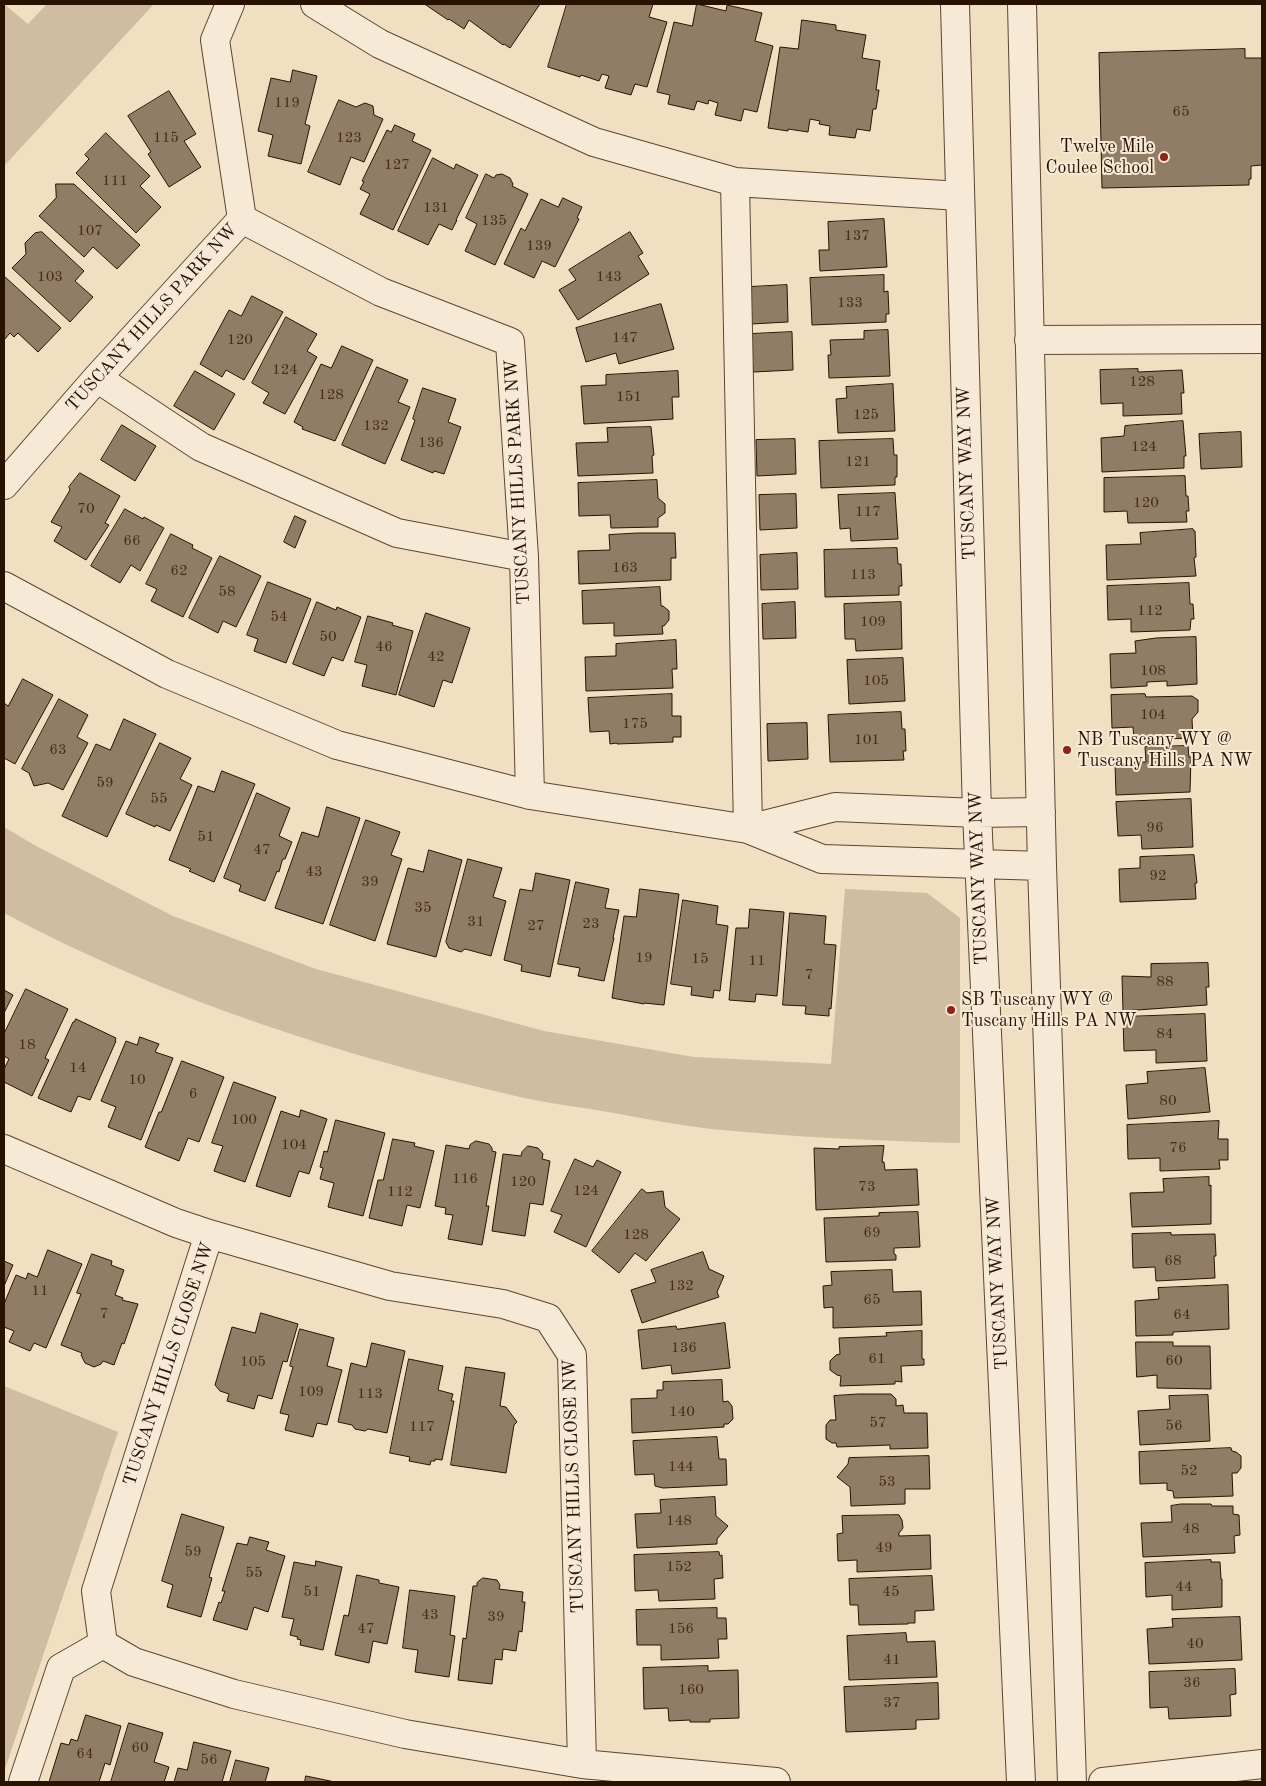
<!DOCTYPE html>
<style>
body{margin:0}
#map{position:relative;width:1266px;height:1786px;overflow:hidden;background:#f1dfc2;font-family:"Old Standard TT",serif}
canvas{display:block}
.frame{position:absolute;inset:0;border:5px solid #2a1201;pointer-events:none}
</style>
<div id="map">
<canvas width="1266" height="1786"></canvas>
<div class="frame"></div>
</div>
<script>
const ctx = document.querySelector('canvas').getContext('2d');
ctx.lineJoin = 'round';
function fillPath(path, color) {
  ctx.fillStyle = color;
  ctx.fill(path, 'evenodd');
}
function trace(path, color, width, dash) {
  ctx.strokeStyle = color;
  ctx.lineWidth = width;
  ctx.lineCap = dash ? 'butt' : 'round';
  ctx.setLineDash(dash || []);
  ctx.stroke(path);
}
function write(font, color, halo, rows, align = 'center') {
  ctx.font = font + ' "Old Standard TT",serif';
  ctx.lineWidth = 4;
  ctx.setLineDash([]);
  ctx.textBaseline = 'middle';
  ctx.strokeStyle = halo;
  ctx.fillStyle = color;
  for (const [text, x, y, turn = 0] of rows) {
    ctx.save();
    ctx.translate(x, y);
    ctx.rotate((+turn || 0) * Math.PI / 180);
    ctx.textAlign = isNaN(turn) ? turn : align;
    if (halo) ctx.strokeText(text, 0, 0);
    ctx.fillText(text, 0, 0);
    ctx.restore();
  }
}
fillPath(new Path2D(`
 M4,4L28,24L47,4H154L4,166Z
 M4,827L36,846L173,916L316,969L544,1031L694,1057L831,1064L845,889L927,893L960,918V1143C877,1141 794,1137 711,1129C677,1125 642,1118 608,1112C580,1107 552,1104 524,1098C345,1057 166,1000 4,913Z
 M4,1386L118,1432L4,1772Z`), '#cfbca1');
const building = new Path2D(`
 M427,4H540L510,48L504,44L503,45L469,20L464,29L449,19L448,20L426,5Z
 M567,4H653L649,17L667,22L647,87L635,84L631,95L605,88L609,76L602,74L599,81L581,75L580,77L548,67Z
 M697,4L726,11L727,5L762,13L755,41L773,46L757,112L744,109L741,121L715,115L718,103L709,100L708,104L697,101L694,110L668,104L670,95L657,92L674,22L692,26Z
 M802,20L836,25V30L866,35L862,58L880,61L876,90H879L876,109H873L870,131L857,129L855,138L829,135L830,126L819,124L820,121L810,119L808,132L788,129V131L768,128L780,47L798,49Z
 M1245,49V58H1262V165L1251,166V179H1249V185L1102,188L1099,53Z
 M293,70L317,76L305,124L310,126L301,164L268,156L273,135L258,131L271,78L290,82Z
 M169,91L196,134L184,141L201,167L169,187L148,154L151,152L128,116Z
 M339,100L356,107L365,103L373,106L374,115L383,119L364,162L351,157L340,185L308,172Z
 M395,125L415,134L412,141L431,150L393,230L360,214L370,194L360,189L364,182L362,181L387,130L391,132Z
 M106,133L150,176L140,186L161,207L136,233L76,173L89,159L85,155Z
 M433,158L454,169L456,164L478,175L456,220H457L452,230L439,224L428,245L398,231Z
 M486,174L494,178L496,175L502,174L510,178L513,184L512,186L528,194L495,265L465,251L477,224L466,218Z
 M56,184H74L140,245L117,269L93,247L84,257L39,216L56,198Z
 M563,198L582,207L577,218L579,219L555,267L542,261L534,278L504,264L521,228L525,231L541,199L558,207Z
 M884,219L887,267L820,271L819,250H829L828,222Z
 M42,232L84,271L75,281L93,297L70,322L12,268L26,254L25,243L35,233Z
 M630,232L643,253L638,256L649,274L578,320L559,290L576,280L569,270Z
 M884,275V292L888,291L889,314H886V322L812,325L810,278Z
 M4,276L61,328L38,352L18,333L14,337L10,333L4,340Z
 M787,285L788,322L751,324L750,287Z
 M252,296L283,312L244,380L226,370L222,377L200,364L229,310L241,316Z
 M661,304L674,349L619,364L616,353L586,362L576,328Z
 M286,317L317,334L307,351L317,357L285,414L263,403L269,393L252,383Z
 M888,330L890,376L829,378L828,355H831L830,340L864,339V331Z
 M792,332L793,370L753,372L751,334Z
 M342,346L373,360L335,441L302,429L303,427L294,422L321,364L331,368Z
 M377,367L408,380L398,402L410,407L385,464L342,445Z
 M1138,369V372L1182,370L1184,393H1181L1182,414L1123,416V403L1101,404L1100,370Z
 M195,371L235,394L214,430L174,406Z
 M678,371L679,397H672L673,419L584,424L581,386L606,385V375Z
 M893,384L895,431L838,433L836,399L847,398L846,387Z
 M423,388L456,399L448,422L461,427L444,474L434,471L433,473L401,460L415,420L413,419Z
 M1183,421L1186,456H1184V468L1102,472L1101,438L1124,436L1125,426Z
 M122,425L156,446L135,481L101,460Z
 M651,427L654,455L652,456L653,473L578,476L576,443L608,442L607,428Z
 M1241,432L1242,467L1201,469L1199,434Z
 M795,439L796,474L757,476L756,440Z
 M893,439L894,455H897V477H895V485L821,488L819,441Z
 M80,473L120,496L105,523L109,525L86,560L54,541L62,527L51,522L70,490L69,487Z
 M1185,476L1186,496H1188L1189,511H1186L1187,522L1128,523L1127,511L1104,512V478Z
 M657,480L658,498L665,504V513L658,518V527L611,528L610,515L579,516L578,483Z
 M895,493L898,539L851,541L850,528L840,529L838,495Z
 M796,494L797,528L760,530L759,495Z
 M125,509L143,519L144,517L164,528L140,571L131,565L120,583L91,566Z
 M295,516L306,521L295,548L284,542Z
 M1193,529L1194,531H1195L1196,557L1194,558L1196,576L1107,580L1106,545L1141,544L1140,533Z
 M638,533H675L676,558H671V580L579,584L578,551L610,550L609,535Z
 M171,534L193,545L192,548L212,558L183,617L151,601L157,589L146,584Z
 M897,548L898,564H901L902,586H899V595L825,597L824,550Z
 M797,553L798,589L761,590L760,555Z
 M220,556L261,576L236,627L223,621L218,633L189,618Z
 M268,582L311,599L286,663L254,651L258,639L247,635Z
 M1189,583L1190,604H1193L1194,619H1191L1190,630L1131,632V619L1108,620L1107,586Z
 M660,587L661,606H663L669,611V620L664,626H662L663,634L617,636H614V623L583,624L582,591Z
 M317,602L336,610L337,607L361,617L343,661L332,657L324,676L293,664Z
 M795,602L796,638L763,639L762,604Z
 M901,602L902,649L856,651L855,639H845L844,604Z
 M426,613L470,628L452,683L443,680L434,707L399,695Z
 M368,616L393,623L392,625L413,631L396,695L362,686L367,665L355,662Z
 M1196,637L1197,684L1167,686V681L1147,682V686L1111,688L1110,654L1136,653L1135,641L1156,638Z
 M676,640L677,669H672L673,688L586,691L585,657L616,656V644Z
 M903,658L905,701L849,704L847,660Z
 M23,679L53,695L15,764L4,758V703L8,706Z
 M672,694V716H681V737H673V742L617,744V743L610,744L609,731L590,732L588,698Z
 M1145,694L1146,697L1192,696L1198,700V712L1192,719L1193,738L1134,740L1133,727L1112,728L1111,695Z
 M59,699L88,715L77,737L88,743L63,790L48,783L34,786L29,773L22,769Z
 M901,712L902,729H905L906,751H903L904,760L830,762L828,715Z
 M124,719L156,734L107,837L62,816L96,744L110,750Z
 M807,723L808,759L768,761L767,724Z
 M160,743L191,758L180,779L192,785L170,831L156,825L155,827L126,814Z
 M1188,746L1189,757H1191L1190,792L1116,795L1115,763L1146,762L1145,747Z
 M222,771L255,784L214,882L189,871L191,869L169,860L198,786L214,792Z
 M257,793L290,808L279,836L292,842L285,859H283L282,861L279,872L277,871L265,901L239,891L241,885L224,878Z
 M1191,799L1193,847L1142,849L1141,835L1118,836L1116,802Z
 M327,807L360,818L323,924L275,908L302,832L318,837Z
 M366,820L400,832L391,855L402,859L375,941L330,925Z
 M429,850L462,860L436,957L387,944L408,868L423,872Z
 M1194,855L1197,883H1195L1196,899L1120,902L1119,869L1140,868V857Z
 M468,859L502,868L493,897L506,901L491,956L465,949L461,952L449,948L446,942Z
 M536,873L570,880L550,977L521,971L522,965L504,960L520,889L532,891Z
 M576,882L609,889L605,908L619,910L613,938H614L604,981L578,976L580,968L558,964Z
 M640,889L679,894L664,1005L644,1003V1004L612,998L624,916L636,917Z
 M683,900L718,906L716,924L728,926L720,991L714,990L713,998L691,995L692,987L671,984Z
 M750,909L784,912L777,996L756,994L755,1002L729,1000L736,928H748Z
 M790,913L826,916L824,944L836,945L831,1009L829,1008V1016L805,1014L806,1006L783,1005Z
 M1208,963L1209,987H1206L1207,1005L1123,1011L1122,976L1151,977V964Z
 M26,989L68,1009L45,1058L49,1060L32,1096L4,1082V1069L9,1059L4,1056V1034Z
 M4,990L13,995L4,1013Z
 M1205,1014L1207,1061L1156,1063V1050L1124,1051L1123,1017Z
 M76,1019L116,1038L115,1041H116L90,1100L78,1096L71,1112L38,1098L73,1022H74Z
 M140,1037L159,1044L155,1052L173,1058L141,1140L108,1127L116,1107L101,1101L126,1041L137,1045Z
 M182,1061L224,1077L199,1142L188,1138L179,1161L145,1147L159,1112H161Z
 M1205,1068L1210,1112L1128,1119L1126,1085L1148,1083L1147,1072Z
 M234,1082L276,1097L245,1182L214,1171L223,1146L212,1143Z
 M301,1110L327,1119L309,1174L299,1171L290,1197L256,1186L281,1111L299,1117Z
 M336,1120L385,1133L363,1216L328,1207L334,1183L320,1179L323,1168L320,1167L324,1151L327,1152Z
 M1219,1121L1218,1139H1228V1160H1219L1220,1169L1160,1171V1158L1128,1159L1127,1125Z
 M393,1139L415,1143L414,1146L434,1151L420,1208L407,1205L402,1226L369,1218L378,1180H383Z
 M476,1141L489,1144L492,1148V1151L496,1152L486,1206H489L482,1245L448,1239L453,1215L445,1214L446,1208L435,1206L446,1145L469,1149L470,1145Z
 M528,1146L538,1148L543,1154L542,1159L550,1161L543,1205L530,1203L525,1236L492,1231L503,1154L521,1156L522,1152Z
 M884,1146L882,1162H884L885,1170L917,1169L919,1205L816,1210L814,1148L839,1149V1147Z
 M575,1159L593,1167L597,1160L621,1172L586,1247L554,1232L562,1215L551,1211Z
 M1209,1177V1186L1211,1185V1224L1132,1227L1130,1193L1164,1192L1163,1179Z
 M642,1189L647,1193L663,1191L665,1207L680,1219L646,1261L635,1253L619,1273L592,1251Z
 M918,1212L920,1247L894,1248V1254L896,1255V1260L826,1262L824,1218L879,1216V1213Z
 M1171,1233V1235L1215,1234L1216,1256H1214L1215,1278L1156,1281L1155,1267L1133,1268L1132,1234Z
 M48,1250L82,1264L46,1348L34,1343L30,1351L9,1342L14,1331L4,1327V1304L16,1275L26,1279L28,1273L37,1277Z
 M703,1252L709,1269L724,1276L717,1292L719,1297L642,1323L631,1290L656,1282L651,1270Z
 M92,1254L112,1261L111,1265L124,1270L115,1295L123,1298L122,1300L138,1304L124,1344L122,1343L114,1365L103,1361L101,1364L94,1367L85,1363L81,1355L82,1353L61,1345L81,1294L77,1293Z
 M4,1261L13,1265L4,1286Z
 M892,1270L893,1292L921,1291L922,1325L833,1328V1307L824,1308L823,1286L832,1285L831,1272Z
 M1228,1285L1229,1329L1173,1332V1335L1136,1336L1135,1301L1159,1299L1158,1288Z
 M261,1313L298,1324L287,1362L283,1361L272,1399L258,1395L254,1409L227,1401L229,1394L220,1391L215,1385L232,1327L255,1333Z
 M725,1323L730,1368L672,1374L671,1365L642,1369L638,1330L676,1326L677,1329Z
 M300,1329L334,1338L327,1366L342,1370L327,1425L317,1423L313,1437L285,1430L289,1415L280,1413L293,1367L290,1366Z
 M922,1331V1359H924V1365L901,1366L902,1382L895,1381V1384L840,1386L841,1376L837,1375L830,1370V1361L836,1355L840,1354L839,1338L887,1336L886,1333Z
 M1136,1342H1173V1346H1210L1211,1389L1157,1388V1375L1137,1377Z
 M372,1343L405,1351L387,1433L368,1429L365,1431L355,1429L352,1425L338,1422L351,1363L366,1367Z
 M409,1359L443,1366L438,1390L453,1394L451,1401H454L442,1460L435,1459V1461H431L430,1465L409,1461L410,1457L390,1453Z
 M466,1367L505,1373L500,1406L506,1407L517,1422L514,1425L506,1473L451,1465Z
 M722,1380L723,1402L728,1401L732,1406L733,1419L728,1424H724V1427L632,1433L631,1399L657,1398V1390H663V1382Z
 M858,1394H891L896,1399V1406L903,1405L904,1413H927L928,1448L890,1449V1445L837,1447L836,1443H832L826,1439V1425L830,1420H836L834,1396Z
 M1208,1395L1210,1441L1140,1445L1138,1411L1170,1409L1169,1396Z
 M717,1437L719,1459H726L727,1485L663,1488L655,1486L654,1474L635,1475L633,1441Z
 M1231,1448L1232,1451L1236,1452L1241,1456V1468L1237,1473H1232L1233,1496L1174,1498L1173,1491L1167,1490V1483L1140,1484L1139,1452Z
 M929,1456L930,1489H905V1504L851,1506L850,1487L837,1477L848,1464L849,1458Z
 M715,1497L716,1516L728,1526L717,1539V1544L637,1548L635,1514L661,1513L660,1500Z
 M1181,1504H1211L1212,1506H1233V1514L1239,1515L1240,1535L1234,1536L1235,1553L1143,1557L1141,1523L1172,1522L1171,1506Z
 M182,1514L224,1527L209,1577L212,1578L201,1617L167,1607L173,1585L162,1581Z
 M899,1515L902,1520L903,1528L899,1533V1536L930,1535L931,1569L857,1572V1560L838,1561L837,1534L843,1533L842,1516Z
 M250,1537L269,1542L266,1550L285,1556L268,1612L254,1607L247,1630L213,1620L219,1602L221,1603L225,1591H222L237,1543L247,1545Z
 M719,1552L720,1556L722,1555L723,1578L714,1579L715,1599L659,1601L658,1590L635,1591L634,1555Z
 M1211,1560V1562H1220L1221,1579H1222V1607L1172,1610V1595L1146,1597L1145,1563Z
 M316,1561L342,1567L323,1650L300,1645L301,1640L297,1639L298,1637L290,1635L294,1619L282,1617L294,1562L315,1566Z
 M357,1575L379,1580V1583L399,1587L387,1644L373,1641L369,1663L335,1655L344,1615L348,1616Z
 M932,1576L934,1610L915,1611V1623H908V1624L859,1625L858,1605H850L849,1579Z
 M483,1578L497,1580L500,1585L499,1589L523,1592L522,1602H525L522,1632L519,1631L516,1651L503,1649L502,1660L495,1659L492,1684L458,1680L463,1638L466,1639L473,1586H477V1583Z
 M410,1590L455,1596L450,1635L455,1636L449,1677L415,1672L418,1650L403,1648Z
 M717,1608V1618H726L727,1639H718L719,1658L661,1660V1645H637L636,1610Z
 M1240,1617L1242,1660L1149,1664L1147,1629L1173,1627L1172,1619Z
 M906,1633L907,1642L935,1641L937,1677L849,1680L847,1636Z
 M708,1666V1671L738,1670L739,1718L710,1719V1722H690V1720L669,1721L668,1708L644,1709L643,1668Z
 M1235,1669L1236,1694L1230,1695L1231,1716L1169,1719L1168,1707L1150,1708L1149,1672Z
 M938,1683L939,1719L916,1720V1729L846,1732L844,1687Z
 M86,1715L121,1726L110,1765L105,1763L99,1782H49L61,1743L69,1745L71,1739L77,1741Z
 M129,1723L163,1733L154,1762L169,1767L164,1782H111Z
 M194,1742L231,1751L222,1782H174L178,1768L187,1770Z
 M236,1760L269,1768L265,1782H230Z
 M306,1776L335,1782H305Z`);
fillPath(building, '#917d65');
trace(building, '#2a1201', 1);
const minor = new Path2D(`
 M230,4L215,40L242,219
 M315,4L380,44L594,142L735,182L960,196
 M955,4L977,813L1021,1782
 M1022,4L1042,866L1072,1782
 M735,182L748,829
 M242,219L381,292L510,342L524,557L530,795
 M1029,340L1262,339
 M97,378L201,447L397,533L524,557
 M4,485L97,378L242,219
 M4,586L167,674L337,745L530,795L748,829L822,859L1042,866
 M748,829L835,807L977,813L1041,812
 M4,1149L176,1223L209,1234
 M582,1764L572,1355L548,1318L503,1304L390,1286L209,1234L96,1591L103,1644L134,1662L234,1694L405,1734L582,1764L776,1782
 M23,1782L61,1668L103,1644
 M1103,1782L1262,1764`);
trace(minor, '#5c4531', 30);
trace(minor, '#f6ead7', 28);
for (const [x, y, r, color] of [
 [1164,157,5,"#8f2418"],
 [1067,750,5,"#8f2418"],
 [951,1010,5,"#8f2418"]
]) {
  const dot = new Path2D();
  dot.arc(x, y, r, 0, 2 * Math.PI);
  ctx.fillStyle = color;
  ctx.fill(dot);
  trace(dot, '#f6ead7', 2);
}
write('15px', '#442d1a', null, [
 ["119",287,103],
 ["65",1181,112],
 ["115",166,138],
 ["123",349,138],
 ["127",397,165],
 ["111",115,181],
 ["131",436,208],
 ["135",494,221],
 ["107",90,231],
 ["137",857,236],
 ["139",539,246],
 ["103",50,277],
 ["143",609,277],
 ["133",850,303],
 ["147",625,338],
 ["120",240,340],
 ["124",285,370],
 ["128",1142,382],
 ["128",331,395],
 ["151",629,397],
 ["125",866,415],
 ["132",376,426],
 ["136",431,443],
 ["124",1144,447],
 ["121",858,462],
 ["120",1146,503],
 ["70",86,509],
 ["117",868,512],
 ["66",132,541],
 ["163",625,568],
 ["62",179,571],
 ["113",863,575],
 ["58",227,592],
 ["112",1150,611],
 ["54",279,617],
 ["109",873,622],
 ["50",328,637],
 ["46",384,647],
 ["42",436,657],
 ["108",1153,671],
 ["105",876,681],
 ["104",1153,715],
 ["175",635,724],
 ["101",867,740],
 ["63",58,750],
 ["59",105,783],
 ["55",159,799],
 ["96",1155,828],
 ["51",206,837],
 ["47",262,850],
 ["43",314,872],
 ["92",1158,876],
 ["39",370,882],
 ["35",423,908],
 ["31",476,922],
 ["23",591,924],
 ["27",536,926],
 ["19",644,958],
 ["15",700,959],
 ["11",757,961],
 ["7",809,975],
 ["88",1165,982],
 ["84",1165,1034],
 ["18",27,1045],
 ["14",78,1068],
 ["10",137,1080],
 ["6",193,1094],
 ["80",1168,1101],
 ["100",244,1120],
 ["104",294,1145],
 ["76",1178,1148],
 ["116",465,1179],
 ["120",523,1182],
 ["73",867,1187],
 ["124",586,1191],
 ["112",400,1192],
 ["69",872,1233],
 ["128",636,1235],
 ["68",1173,1261],
 ["132",681,1286],
 ["11",40,1291],
 ["65",872,1300],
 ["7",104,1314],
 ["64",1182,1315],
 ["136",684,1348],
 ["61",877,1359],
 ["60",1174,1361],
 ["105",253,1362],
 ["109",311,1392],
 ["113",370,1394],
 ["140",682,1412],
 ["57",878,1423],
 ["56",1174,1426],
 ["117",422,1427],
 ["144",681,1467],
 ["52",1189,1471],
 ["53",887,1482],
 ["148",679,1521],
 ["48",1191,1529],
 ["49",884,1548],
 ["59",193,1552],
 ["152",679,1567],
 ["55",254,1573],
 ["44",1184,1587],
 ["51",312,1592],
 ["45",891,1592],
 ["43",430,1615],
 ["39",496,1617],
 ["47",366,1629],
 ["156",681,1629],
 ["40",1195,1644],
 ["41",892,1660],
 ["36",1192,1683],
 ["160",691,1690],
 ["37",892,1703],
 ["60",140,1748],
 ["64",85,1754],
 ["56",209,1760]
]);
write('18px', '#2a1201', '#f6ead7', [
 ["Twelve Mile",1154,147,"right"],
 ["Coulee School",1154,168,"right"],
 ["NB Tuscany WY @",1077,740],
 ["Tuscany Hills PA NW",1077,761],
 ["SB Tuscany WY @",961,1000],
 ["Tuscany Hills PA NW",961,1021]
], 'left');
write('18px', '#2a1201', '#f6ead7', [
 ["TUSCANY HILLS PARK NW",152,318,-48],
 ["TUSCANY WAY NW",967,473,-92],
 ["TUSCANY HILLS PARK NW",518,482,-93],
 ["TUSCANY WAY NW",979,878,-92],
 ["TUSCANY WAY NW",998,1283,-93],
 ["TUSCANY HILLS CLOSE NW",169,1364,-72],
 ["TUSCANY HILLS CLOSE NW",574,1486,-92]
]);
</script>
